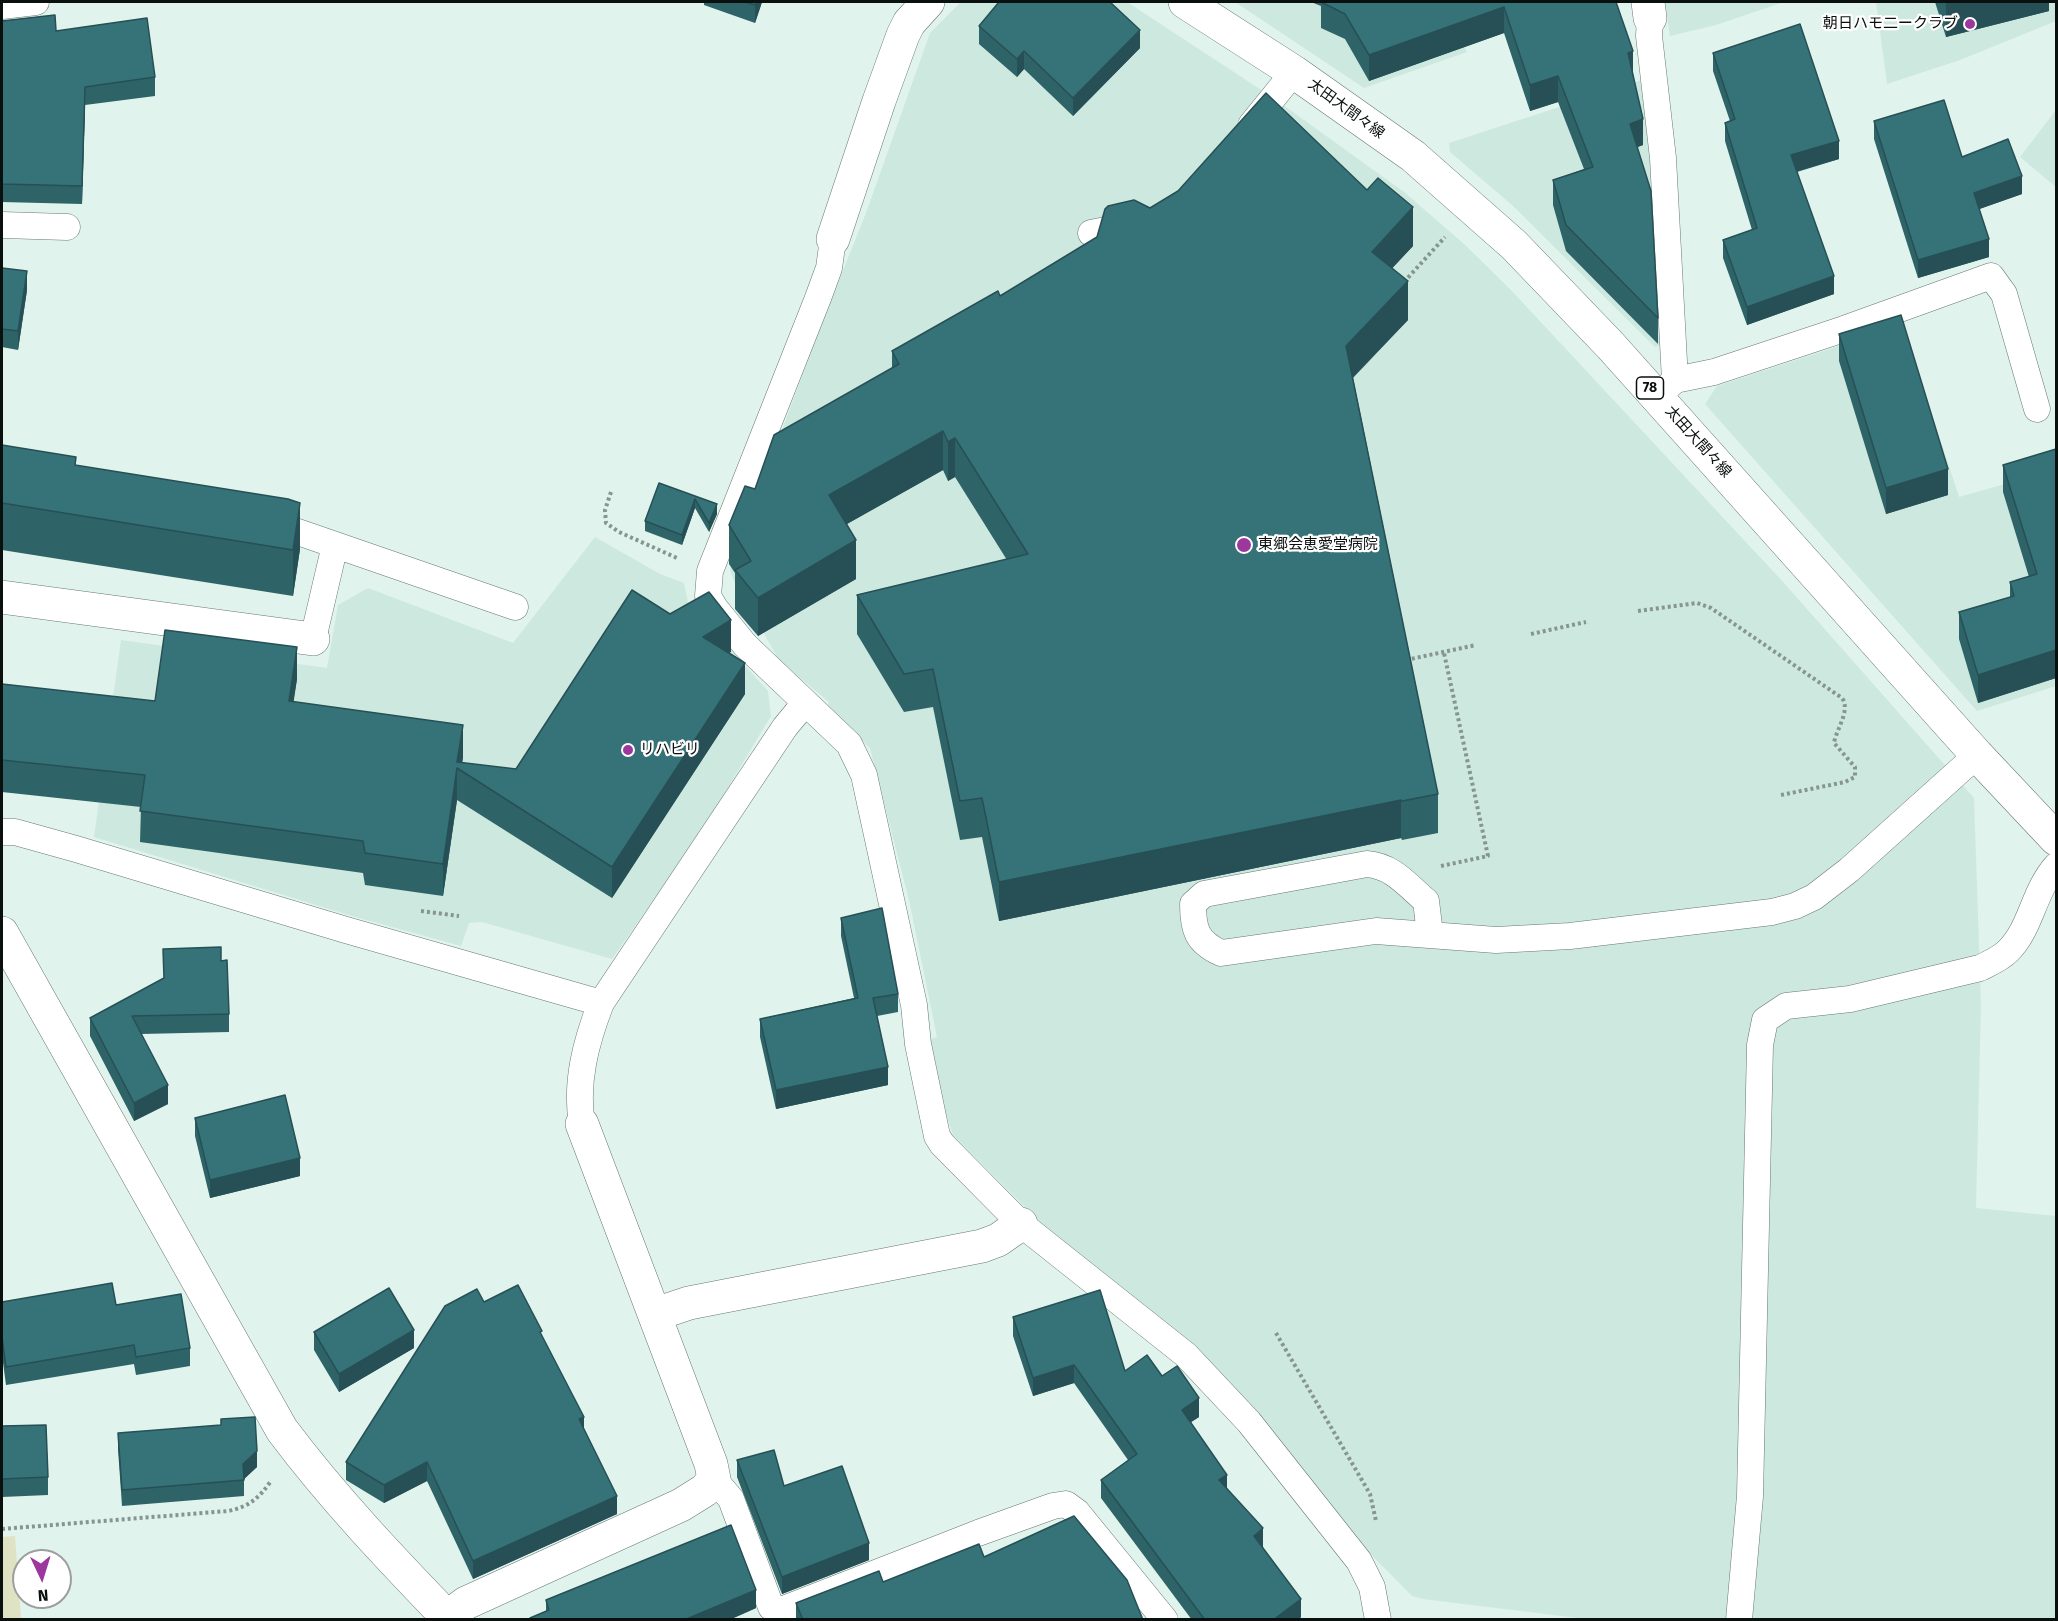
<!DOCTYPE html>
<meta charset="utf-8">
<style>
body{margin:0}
#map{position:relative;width:2058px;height:1621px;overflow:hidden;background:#e0f3ec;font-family:"Fira Sans",sans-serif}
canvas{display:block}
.frame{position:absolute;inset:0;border:3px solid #0a100e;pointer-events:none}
.north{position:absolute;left:12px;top:1549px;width:60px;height:60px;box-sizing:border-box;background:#fff;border:2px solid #9d9f9f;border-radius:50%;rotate:176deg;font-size:16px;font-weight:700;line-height:24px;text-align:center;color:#0a100e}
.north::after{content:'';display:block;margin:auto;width:21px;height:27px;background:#9c379d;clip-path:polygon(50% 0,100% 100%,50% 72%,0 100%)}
</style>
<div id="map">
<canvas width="2058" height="1621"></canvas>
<div class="frame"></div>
<div class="north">N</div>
</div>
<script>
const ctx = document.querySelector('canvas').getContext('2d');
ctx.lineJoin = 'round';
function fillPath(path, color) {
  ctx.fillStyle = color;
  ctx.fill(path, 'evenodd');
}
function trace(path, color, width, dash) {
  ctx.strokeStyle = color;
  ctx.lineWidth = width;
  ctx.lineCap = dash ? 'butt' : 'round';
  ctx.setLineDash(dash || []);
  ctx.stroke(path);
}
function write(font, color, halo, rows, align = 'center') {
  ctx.font = font + ' "Fira Sans","Noto Sans JP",sans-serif';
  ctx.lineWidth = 4.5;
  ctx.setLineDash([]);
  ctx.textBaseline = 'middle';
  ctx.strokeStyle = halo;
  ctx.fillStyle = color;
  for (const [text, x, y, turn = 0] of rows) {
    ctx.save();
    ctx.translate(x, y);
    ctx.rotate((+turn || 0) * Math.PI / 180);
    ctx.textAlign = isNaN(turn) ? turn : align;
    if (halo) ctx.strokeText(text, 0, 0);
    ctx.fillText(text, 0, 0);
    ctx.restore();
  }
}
fillPath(new Path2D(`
 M961,2H1127L1272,97L1404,192L1464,244L1510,289L1784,583L1974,798L1981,1005L1976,1208L2056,1216V1619L1594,1620L1423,1599L1412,1596L1075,1254L1038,1220L953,1135L938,1089L930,1039L937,1037L909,900L870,748L826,708L829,702L779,660L734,581L730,570L818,333L866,213L930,33Z
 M1235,2H1441L1467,52L1364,88Z
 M1665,2H1784L1716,25L1670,36Z
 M1876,2H2054L2056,7V21L1960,60L1887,84Z
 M1642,80L1652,161L1664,344L1655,347L1512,205L1450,152L1449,143Z
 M2056,110V187L2020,157Z
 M1903,325L1959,497L2040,474L2056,529V686L1977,711L1705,404L1717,386Z
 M595,537L660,574L684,583L688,603L768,691L771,716L703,829L612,959L482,922L469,923L461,946L352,916L94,837L121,640L327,668L338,605L368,588L513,643Z`), '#cde8df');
fillPath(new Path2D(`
 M15,1536L21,1619H2V1537Z`), '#dfe2c3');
const lane = new Path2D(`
 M2,6L36,2
 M1650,18L1649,36L1663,158L1675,380
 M1251,125L1294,72
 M2,225L67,227
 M1091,233L1131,225
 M833,239L829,268L818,298L710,571L708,596L715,608L745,645L849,744L864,775L914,1005L918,1044L937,1136L942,1144L1021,1224L1186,1355L1249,1422L1359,1561L1372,1587L1378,1620
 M1657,397L1675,380L1714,372L1844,329L1991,276L2004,294L2037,409
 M269,522L515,607
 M313,639L335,545
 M2,832H15L76,849L346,930L601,1003
 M1430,934L1426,901C1407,885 1393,866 1367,864L1204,894L1193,904C1193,930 1197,942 1221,953L1376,931L1496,940L1570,936L1772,912L1795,906L1814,897L1849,870L1977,755
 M582,1124C575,1082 586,1042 601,1003L785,727L805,703
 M714,1479L731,1499L771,1607L781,1610L978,1533L1053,1506L1066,1504L1077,1512L1165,1620
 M1739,1620L1750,1496L1760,1045L1765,1020L1786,1006L1850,999L1980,968C1990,963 2000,959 2008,951C2031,929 2033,892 2056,866`);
const street = new Path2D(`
 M1648,2L1650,18
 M833,239L879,101L903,35L909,23L928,2
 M2,597L313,639
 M2,933L282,1430C333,1498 391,1559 450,1620
 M656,1314L689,1303L982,1246L998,1240L1021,1224
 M447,1617L466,1603L681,1505L705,1490L714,1479L711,1464L582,1124`);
const primary = new Path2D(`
 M1185,2L1294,72L1413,156L1514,245L1611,346L1977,755L2056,839`);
trace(lane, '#677872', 27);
trace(street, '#677872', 34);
trace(primary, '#677872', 34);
trace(new Path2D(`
 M1404,282L1445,237
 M611,492L605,510L606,523L619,532L677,558
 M1638,611L1697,603L1711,608L1842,698C1851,710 1836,730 1834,743L1855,767V777L1845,782L1781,795
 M1531,634L1586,622
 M1406,660L1476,645
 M1441,866L1488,856L1444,653
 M421,911L459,916
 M1276,1333L1370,1494L1376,1521
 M2,1529L228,1511C249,1507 259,1498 271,1481`), '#879590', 4, [3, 3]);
trace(lane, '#fff', 26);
trace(street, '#fff', 33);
trace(primary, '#fff', 33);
fillPath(new Path2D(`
 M704,2H762L755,23L704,5Z
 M1311,2H1616L1633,74L1643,145L1637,147L1658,318V344L1566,251L1553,205V180L1584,169L1558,102L1530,111L1504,33L1369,81L1345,39L1321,28V6Z
 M1935,2H2049V11L1946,37Z
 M2,21L56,31L155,77V96L85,105L82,204L2,202Z
 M979,26L1140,48L1073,116L1024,69L1017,77L979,44Z
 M1713,53L1839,159L1797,172L1834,294L1747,325L1723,258V240L1752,230L1725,141V123L1730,121L1713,71Z
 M1874,121L1962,157L2022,194L1979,209L1989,257L1918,278L1874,139Z
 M1150,208L1413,246L1392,268L1408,320L1353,378L1438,794V833L1402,840L1401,838L999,921L982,837L960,840L933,707L904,712L857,634V595L1007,560L955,477L948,481L943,470L847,524L856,579L758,636L735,609V573L729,564V525L755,489L892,368V351L1000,296Z
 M2,268L27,290L18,350L2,347V349Z
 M1839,334L1948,495L1886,514L1839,361Z
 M2,445L76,465L300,549L293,596L2,550Z
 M2056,449V678L1978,703L1959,639V612L2010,597V582L2029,577L2003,492V465Z
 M659,483L717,504V514L709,532L695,508L682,545L645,531V521Z
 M731,652L729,653L745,694L612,898L457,800L443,896L365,885L363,873L140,842L141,807L2,792V684L155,701L297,679L293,702L463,757L462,763L516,769Z
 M841,918L898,994V1012L877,1016L888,1085L776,1109L760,1037V1019L854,998L841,936Z
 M163,949L221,961L229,1014V1032L141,1034L168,1104L134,1121L90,1036V1018L164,979Z
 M195,1118L300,1176L210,1198L195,1136Z
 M2,1302L190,1348V1366L136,1375L134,1364L6,1385L2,1355Z
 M484,1302L542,1336L584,1429L617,1514L473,1579L427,1481L384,1503L346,1480V1462Z
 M1013,1317L1125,1371L1162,1376L1199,1417L1191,1422L1227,1488L1263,1547L1301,1617L1298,1620H1192L1101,1498V1480L1128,1460L1074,1383L1033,1396L1013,1336Z
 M314,1332L414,1348L339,1392L314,1350Z
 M2,1426L48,1477V1495L2,1497Z
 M118,1433L257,1467L244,1479V1496L122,1506L118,1449Z
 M737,1460L784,1486L869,1560L782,1594L737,1477Z
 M984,1557L1143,1620H796V1603Z
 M546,1600L756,1608L729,1620H529L546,1611Z`), '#2e6368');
fillPath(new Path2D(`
 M756,2H762L755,23V5Z
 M1950,2H2049V11L1946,37V3Z
 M1504,7V33L1369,81V55Z
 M1140,30V48L1073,116V98Z
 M1024,51V69L1017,77V59Z
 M1633,51V77L1628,53Z
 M1558,76V102L1530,111V85Z
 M85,87V105L82,204V186Z
 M1643,119V145L1630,150V124Z
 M1839,141V159L1791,173V155Z
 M2022,176V194L1974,211V193Z
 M1413,207V246L1372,290V252Z
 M1989,239V257L1918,278V260Z
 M27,271V290L18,350V331Z
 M1834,276V294L1747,325V307Z
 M1408,281V320L1346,384V346Z
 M943,431V470L829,534V495Z
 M955,438V477L948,481V442Z
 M1948,469V495L1886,514V488Z
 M695,499V508L682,545V535Z
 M300,503V549L293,596V550Z
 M717,504V514L709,532V523Z
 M856,540V579L758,636V598Z
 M731,620V652L703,668V637Z
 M297,647V679L289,733V701Z
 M2056,650V678L1978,703V675Z
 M745,663V694L612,898V867Z
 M463,725V757L461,770L457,762Z
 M457,768V800L443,896V864Z
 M1401,800V838L999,921V882Z
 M888,1067V1085L776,1109V1090Z
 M168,1085V1104L134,1121V1103Z
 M300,1158V1176L210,1198V1180Z
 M414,1330V1348L339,1392V1374Z
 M1074,1365V1383L1033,1396V1378Z
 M1199,1398V1417L1182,1428V1410Z
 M584,1417V1435L579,1419Z
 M257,1451V1467L243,1480V1464Z
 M427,1462V1481L384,1503V1485Z
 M1227,1475V1494L1219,1480Z
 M617,1496V1514L473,1579V1561Z
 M1263,1528V1547L1254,1555V1536Z
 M869,1543V1560L782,1594V1577Z
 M756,1590V1608L729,1620H684Z
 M1301,1599V1617L1298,1620H1273Z`), '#265055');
const building = new Path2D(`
 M746,2H756L755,5Z
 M999,2H1110L1140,30L1073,98L1024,51L1017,59L979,26Z
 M1321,2H1616L1633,51L1628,53L1643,119L1630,124L1651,191L1658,318L1566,225L1553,180L1593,167L1558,76L1530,85L1504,7L1369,55L1345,14Z
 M55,15L56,31L147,18L155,77L85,87L82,186L2,184V21Z
 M1800,24L1839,141L1791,155L1834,276L1747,307L1723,240L1757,228L1725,123L1735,119L1713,53Z
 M1266,93L1367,190L1378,178L1413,207L1372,252L1408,281L1346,346L1438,794L1402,801L1401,800L999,882L982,798L960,801L933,669L904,674L857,595L1028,554L955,438L948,442L943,431L829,495L856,540L758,598L735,570L751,561L729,525L745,486L755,489L774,435L899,364L892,351L998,291L1000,296L1097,237L1105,209L1108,206L1134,200L1150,208L1178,191Z
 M1944,100L1962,157L2008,139L2022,176L1974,193L1989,239L1918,260L1874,121Z
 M2,268L27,271L18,331L2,329V331Z
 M1901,315L1948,469L1886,488L1839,334Z
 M2,445L76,457L75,465L288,499L300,503L293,550L2,503Z
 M2056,449V650L1978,675L1959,612L2014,596L2010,582L2037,574L2003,465Z
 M659,483L717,504L709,523L695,499L682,535L645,521Z
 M632,590L670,614L709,592L731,620L703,637L745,663L612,867L457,768L443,864L365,853L363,841L140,811L145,775L2,760V684L155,701L165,630L297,647L289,701L463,725L457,762L516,769Z
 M882,908L898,994L873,998L888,1067L776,1090L760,1019L858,998L841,918Z
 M221,947V961L227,960L229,1014L132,1016L168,1085L134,1103L90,1018L164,978L163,949Z
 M285,1095L300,1158L210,1180L195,1118Z
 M112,1283L116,1305L181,1294L190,1348L136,1357L134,1345L6,1367L2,1337V1302Z
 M518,1285L542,1331L540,1332L584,1417L579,1419L617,1496L473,1561L427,1462L384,1485L346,1462L445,1306L477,1289L484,1302Z
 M389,1288L414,1330L339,1374L314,1332Z
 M1100,1290L1125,1371L1147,1355L1162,1376L1177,1366L1199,1398L1182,1410L1227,1475L1219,1480L1263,1528L1254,1536L1301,1599L1273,1620H1205L1101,1480L1137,1454L1074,1365L1033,1378L1013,1317Z
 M255,1417L257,1451L243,1464L244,1480L122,1490L118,1433L221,1425V1419Z
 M46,1425L48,1477L2,1479V1426Z
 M774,1450L784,1486L842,1466L869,1543L782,1577L737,1460Z
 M1074,1516L1127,1580L1143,1620H803L796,1603L879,1571L883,1582L979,1544L984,1557Z
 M731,1525L756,1590L684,1620H529L530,1618L549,1610L546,1600Z`);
fillPath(building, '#367379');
trace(building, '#265055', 1.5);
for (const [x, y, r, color] of [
 [1970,24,6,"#9c379d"],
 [1244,545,8,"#9c379d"],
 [628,750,6,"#9c379d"]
]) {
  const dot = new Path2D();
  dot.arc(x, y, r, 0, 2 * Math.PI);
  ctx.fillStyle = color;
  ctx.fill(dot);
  trace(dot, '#fff', 2);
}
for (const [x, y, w] of [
 [1650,388,27]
]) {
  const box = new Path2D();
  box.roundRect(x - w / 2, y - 11, w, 22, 4.5);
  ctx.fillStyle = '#fff';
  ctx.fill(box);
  trace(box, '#0a100e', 1.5);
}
write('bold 14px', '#0a100e', null, [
 ["78",1650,388]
]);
write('15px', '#0a100e', '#fff', [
 ["朝日ハモ二ークラブ",1958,24,"right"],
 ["東郷会恵愛堂病院",1258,545],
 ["リハビリ",640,750]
], 'left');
write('15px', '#0a100e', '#fff', [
 ["太田大間々線",1346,109,36],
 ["太田大間々線",1698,442,48]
]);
</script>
